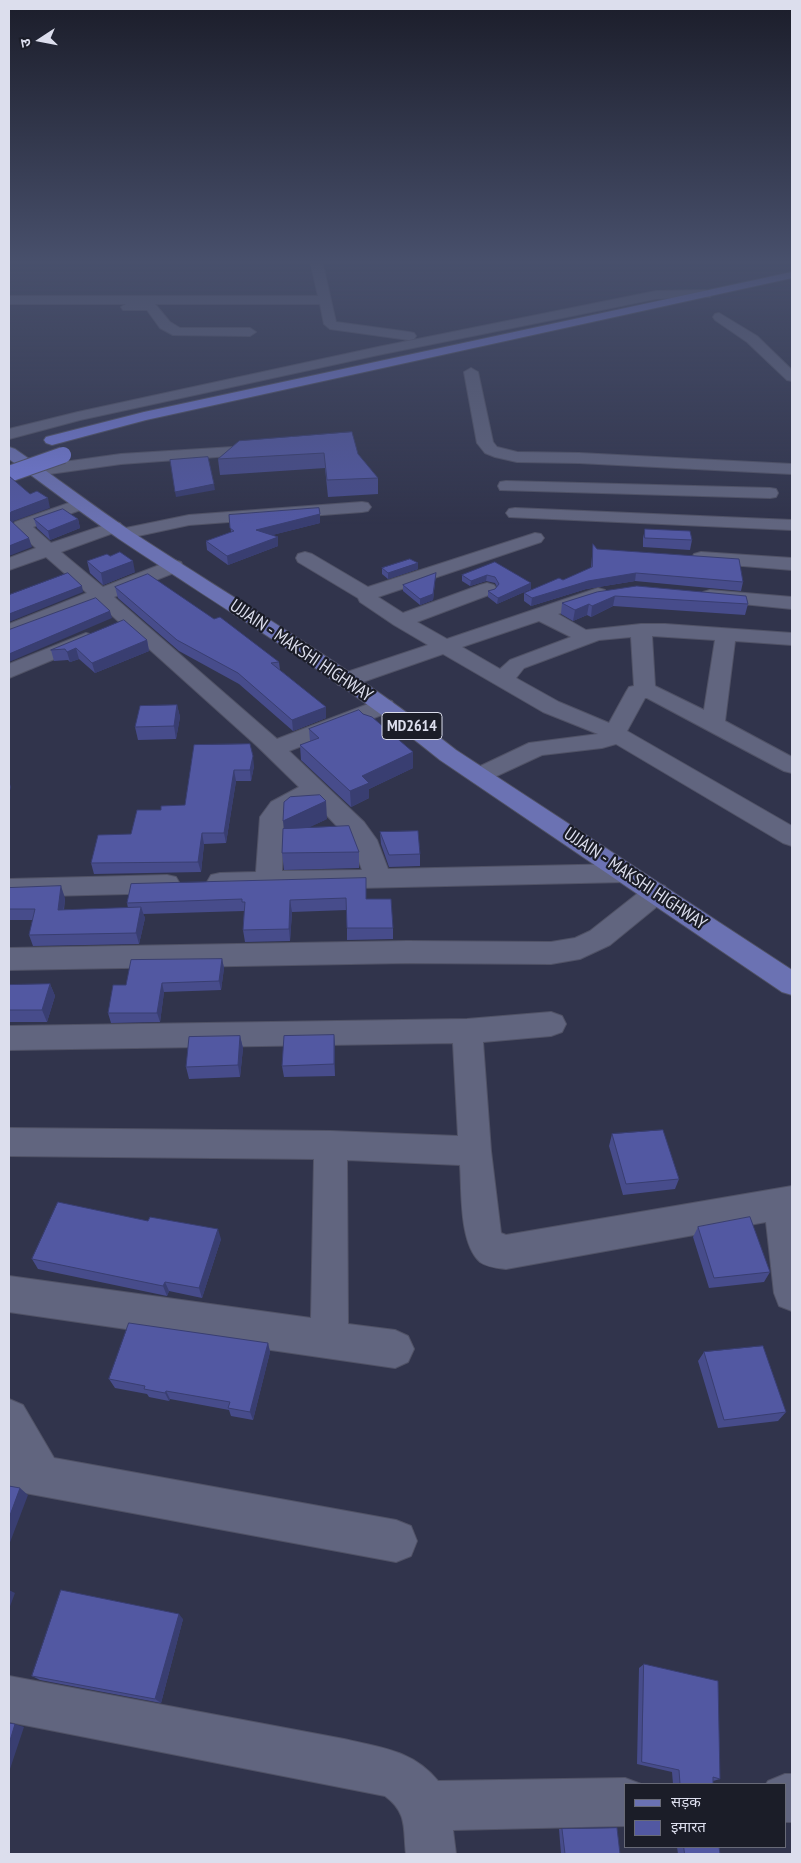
<!DOCTYPE html>
<meta charset="utf-8">
<style>
body{margin:0}
#map{position:relative;width:801px;height:1863px;overflow:hidden;background:#31344c;font-family:"PT Sans Narrow","Noto Sans Devanagari",sans-serif}
canvas{display:block}
.frame{position:absolute;inset:0;border:10px solid #dcdeed;pointer-events:none}
.legend{position:absolute;left:624px;top:1783px;width:162px;height:65px;box-sizing:border-box;background:#1b1d28;border:1px solid #686a77;margin:0;padding:6px 9px;list-style:none;font-size:15px;color:#dcdeed}
.legend li{display:flex;align-items:center;gap:10px;height:25px}
.legend b{width:25px;border:1px solid #686a77}
.north{position:absolute;left:15px;top:15px;width:50px;height:50px;-webkit-text-stroke:4px #1b1d28;paint-order:stroke;rotate:259deg;font-size:14px;font-weight:700;line-height:20px;text-align:center;color:#dcdeed}
.north::after{content:'';display:block;margin:auto;width:18px;height:22px;background:#dcdeed;clip-path:polygon(50% 0,100% 100%,50% 72%,0 100%)}
</style>
<div id="map">
<canvas width="801" height="1863"></canvas>
<div class="frame"></div>
<ul class="legend">
<li><b style="height:6px;background:#6b72b3"></b>सड़क</li>
<li><b style="height:14px;background:#5258a2"></b>इमारत</li>
</ul>
<div class="north">उ</div>
</div>
<script>
const ctx = document.querySelector('canvas').getContext('2d');
ctx.lineJoin = 'round';
function trace(path, color, width, dash) {
  ctx.strokeStyle = color;
  ctx.lineWidth = width;
  ctx.lineCap = dash ? 'butt' : 'round';
  ctx.setLineDash(dash || []);
  ctx.stroke(path);
}
function fillPath(path, color) {
  ctx.fillStyle = color;
  ctx.fill(path, 'evenodd');
}
function write(font, color, halo, rows, align = 'center') {
  ctx.font = font + ' "PT Sans Narrow",sans-serif';
  ctx.lineWidth = 4.5;
  ctx.setLineDash([]);
  ctx.textBaseline = 'middle';
  ctx.strokeStyle = halo;
  ctx.fillStyle = color;
  for (const [text, x, y, turn = 0] of rows) {
    ctx.save();
    ctx.translate(x, y);
    ctx.rotate((+turn || 0) * Math.PI / 180);
    ctx.textAlign = isNaN(turn) ? turn : align;
    if (halo) ctx.strokeText(text, 0, 0);
    ctx.fillText(text, 0, 0);
    ctx.restore();
  }
}
const minor = new Path2D(`
 M311,265H323L336,322L409,332L414,333L416,336L414,339L409,340L330,329L324,324L320,304H155L170,322L180,328H250L256,332L250,336L173,335L160,328L147,310H123L121,307L126,304H9V296H318Z
 M706,290L712,294L710,297L656,299L378,355L80,420L9,439V429L78,412L378,347L656,291Z
 M719,313L757,336L792,370V381L787,380L747,342L715,320L713,317L715,314Z
 M471,368L478,372L493,442L497,447L517,452L579,453L792,464V474L579,463L517,462L495,457L485,453L477,443L464,372Z
 M265,445L271,447L273,450L271,453L121,464L35,476L29,474L27,471L29,468L35,466L121,454Z
 M506,481L770,488L776,489L778,493L776,497L770,498L500,490L498,486L500,482Z
 M80,499L86,500L89,504L86,508L33,527L51,543L114,522L120,523L123,527L121,529L189,515L362,502L368,503L371,507L368,511L362,512L189,525L124,539L118,538L115,534L116,532L61,552L103,587L167,562L174,560L181,562L183,566L181,570L114,597L277,739L376,701L384,699L392,701L395,706L392,711L289,751L364,822L377,840L388,869L625,864L634,867L638,873L634,879L625,882L268,890L220,891L211,889L207,882L211,875L220,873L256,872L260,817L271,802L299,787L257,746L98,603L9,637V624L87,593L46,557L9,570V558L36,548L15,530L12,526L15,522ZM312,800L352,842L362,870L282,871L284,819L289,814Z
 M515,508L792,520V530L509,517L506,513L509,509Z
 M535,533L541,534L544,538L541,542L378,597L403,613L480,585L487,583L494,585L497,589L494,593L417,622L447,639L598,588L605,590L608,594L605,598L558,614L586,630L641,624H665L792,633V645L735,641L725,721L792,757V773L784,771L647,698H645L627,731L792,826V846L783,843L616,744L602,748L542,755L488,780L480,783L472,780L468,775L472,770L529,743L598,734L543,712L443,654L354,685L346,686L338,685L335,680L338,675L428,645L394,625L360,602L358,598L298,562L296,558L298,554L305,552L312,554L368,587ZM539,621L571,637L510,660L500,669L462,647ZM652,636L715,640L704,710L655,686ZM631,637L634,686L629,687L626,692L609,723L559,702L516,678L524,668L599,640Z
 M701,552L792,558V570L694,562L692,558L694,554Z
 M710,590L792,597V609L703,600L700,596L703,592Z
 M86,633L93,635L96,639L93,643L9,678V664Z
 M167,875L176,877L180,884L176,891L167,893L9,897V879Z
 M656,883L665,886L669,893L665,900L610,945L580,959L551,964L407,963L9,970V948L407,941L551,942L575,938L590,931L647,886Z
 M551,1012L562,1016L566,1024L562,1032L551,1036L483,1042L491,1151L501,1233L506,1235L792,1186V1311L779,1306L774,1293L766,1222L506,1269C497,1268 487,1267 480,1262C459,1243 462,1192 460,1165L347,1160L348,1324L395,1330L408,1336L414,1349L408,1362L395,1368L9,1312V1276L311,1318L314,1159L9,1156V1128L331,1131L458,1136L453,1043L9,1050V1026L467,1019Z
 M9,1399L23,1405L54,1458L396,1520L411,1526L417,1541L411,1556L396,1562L9,1490Z
 M9,1676L344,1739C381,1748 413,1750 438,1781L625,1778L641,1784H625V1826L453,1830L456,1854H406C403,1829 408,1813 385,1796L9,1722Z
 M785,1774H792V1822H785V1784H766L768,1781Z`);
const major = new Path2D(`
 M9,447L15,449C54,476 92,505 132,532C241,603 354,669 456,750L792,970V995L782,992L440,760C339,678 227,611 119,539C82,513 46,486 9,459Z`);
const highway = new Path2D(`
 M792,272V278L146,420L52,445L46,443L44,440L46,437L144,412Z`);
trace(minor, '#505266', 2);
trace(major, '#505266', 2);
trace(highway, '#505266', 2);
fillPath(minor, '#61657f');
fillPath(major, '#6b72b3');
fillPath(highway, '#727ad5');
const highwayBridge = new Path2D(`
 M9,474L63,455`);
trace(highwayBridge, '#505266', 18, []);
trace(highwayBridge, '#727ad5', 16);
fillPath(new Path2D(`
 M239,441L358,454L378,478V494L328,497L325,468L220,475L218,459Z
 M320,514V523L272,535L278,546L228,565L207,550L206,541L231,532L229,515Z
 M34,519H78L80,528L50,540L37,528Z
 M645,529L692,540L690,550L643,547V538Z
 M593,544L597,549L743,582L741,591L635,581L586,589L531,606L524,601V593L563,580L591,568Z
 M87,561L135,572L103,585L90,573Z
 M495,562L531,589L497,604L488,597V591L495,589L497,587L495,583L486,581L470,586L462,581V575Z
 M382,568L418,569L388,579L382,574Z
 M436,573L433,600L420,605L403,591V585Z
 M115,587L214,619L279,662L280,670L326,707V718L293,731L239,684L179,651L118,598Z
 M597,592L748,604L745,615L613,606L591,617L587,615L573,621L561,614L562,603Z
 M147,640L149,651L95,673L79,659L70,662L68,660L54,661L51,650Z
 M177,705L180,717L176,739L138,740L135,727Z
 M309,729L413,768L369,789V798L351,807L301,760L300,745L310,741Z
 M194,745L254,766L251,781H236L226,843L204,844L201,872L94,874L91,863L131,834L185,805Z
 M327,819L307,828L359,852V868L284,870L282,853L283,829Z
 M380,832L420,854V866L389,867L381,844Z
 M131,884L366,899L393,928V939L347,940V910L292,912L290,941L245,942L243,930L244,913V911L143,914L145,918L139,944L33,946L29,935L33,920H9V888L65,898L64,910L128,908L127,903Z
 M222,959L224,968L221,990L164,992L160,1022L111,1023L108,1013L126,985Z
 M50,984L55,996L47,1022H9V985Z
 M334,1035L335,1047V1076L284,1077L282,1066Z
 M240,1036L243,1048L240,1077L189,1079L186,1067Z
 M612,1134L679,1179L675,1189L623,1195L609,1146Z
 M148,1221L221,1239L202,1298L169,1291L167,1296L38,1269L32,1259Z
 M698,1227L770,1272L764,1282L709,1288L693,1237Z
 M268,1343L270,1352L253,1420L231,1416L229,1410L170,1399L169,1401L149,1397L147,1394L115,1388L109,1379Z
 M704,1352L786,1412L778,1421L718,1428L698,1361Z
 M183,1619L161,1703L40,1680L32,1676Z
 M644,1664L720,1779L713,1781V1784H673L672,1772L637,1764L639,1668Z
 M559,1829H562L620,1854H561Z
 M677,1847H719L720,1854H678Z`), '#474c8b');
fillPath(new Path2D(`
 M214,484L215,490L176,497L175,492Z
 M48,498L50,508L14,521L10,527L9,521V516L11,512Z
 M320,514V523L257,539L256,530Z
 M78,519L80,528L50,540L48,531Z
 M278,537V546L228,565L227,556Z
 M29,538L32,547L9,556V546Z
 M133,561L135,572L103,585L101,573Z
 M418,563V569L388,579V573Z
 M436,573L433,600L420,605V599Z
 M636,573L635,581L586,589L531,606L532,598L588,581Z
 M487,575L486,581L470,586L471,581Z
 M531,583V589L497,604L498,598Z
 M82,586L83,592L9,622V614Z
 M615,596L613,606L591,617L592,606Z
 M589,604L587,615L573,621L575,610Z
 M110,611L112,618L9,662V654Z
 M147,640L149,651L95,673L92,663Z
 M76,648L79,659L70,662L67,652Z
 M177,705L180,717L176,739L174,726Z
 M326,707V718L293,731L292,720Z
 M413,752V768L369,789V798L351,807L350,791L362,776Z
 M253,756L254,766L251,781L250,770Z
 M234,770L236,781L226,843L224,833Z
 M9,781L11,787L9,794Z
 M326,801L327,819L285,839L283,821Z
 M202,833L204,844L201,872L198,862Z
 M61,886L65,898L62,921L58,910Z
 M290,900L292,912L290,941L289,929Z
 M141,907L145,918L139,944L136,933Z
 M222,959L224,968L221,990L219,981Z
 M162,983L164,992L160,1022L157,1013Z
 M50,984L55,996L47,1022L42,1010Z
 M334,1035L335,1047V1076L334,1064Z
 M240,1036L243,1048L240,1077L238,1065Z
 M218,1229L221,1239L202,1298L199,1288Z
 M165,1282L169,1291L167,1296L163,1286Z
 M268,1343L270,1352L253,1420L250,1412Z
 M166,1391L170,1399L169,1401L165,1393Z
 M20,1488L28,1495L9,1545V1518Z
 M9,1590L15,1593L9,1609Z
 M179,1614L183,1619L161,1703L155,1699Z
 M15,1724L24,1727L9,1772V1744Z`), '#393e71');
const building = new Path2D(`
 M352,432L358,454L378,478L327,480L324,453L218,459L239,441Z
 M208,457L214,484L175,492L170,460Z
 M9,476L30,494L37,491L48,498L11,512L9,516Z
 M319,508L320,514L256,530L278,537L227,556L206,541L234,531L230,528L229,515Z
 M63,509L78,519L48,531L34,519Z
 M9,519L29,538L9,546Z
 M645,529L690,531L692,540L645,538Z
 M593,544L597,549L739,559L743,582L636,573L588,581L532,598L524,593L559,578L563,580L592,567Z
 M120,552L133,561L101,573L87,561L107,554L110,556Z
 M410,559L418,563L388,573L382,568Z
 M495,562L531,583L498,598L488,591L495,589L499,584L495,577L487,575L471,581L462,575Z
 M68,573L82,586L9,614V595Z
 M436,573L433,594L420,599L403,585Z
 M148,574L214,619L220,617L279,662L271,663L326,707L292,720L238,673L177,640L115,587Z
 M637,586L746,596L748,604L615,596L592,606L589,604L575,610L562,603L597,592Z
 M96,598L110,611L9,654V630Z
 M124,620L147,640L92,663L76,648L67,652L65,649L51,650Z
 M177,705L174,726L135,727L140,706Z
 M359,710L363,714L372,717L413,752L362,776L369,783L350,791L300,745L319,738L309,729Z
 M250,744L253,756L250,770H234L224,833H202L198,862L91,863L98,835L131,834L137,810H161V806L185,805L194,745Z
 M320,795L326,801L283,821L284,802L290,797Z
 M349,826L359,852L282,853L283,829Z
 M418,831L420,854L389,855L380,832Z
 M366,878V899H391L393,928H347L346,898L290,900L289,929L243,930L245,902H242V899L127,903L131,884Z
 M61,886L58,910L141,907L136,933L29,935L35,909H9V888Z
 M222,959L219,981L162,983L157,1013H108L113,985H126L131,960Z
 M50,984L42,1010H9V985Z
 M334,1035V1064L282,1066L284,1036Z
 M240,1036L238,1065L186,1067L189,1037Z
 M663,1130L679,1179L626,1184L612,1134Z
 M58,1202L148,1221L150,1217L218,1229L199,1288L165,1282L163,1286L32,1259Z
 M750,1217L770,1272L714,1278L698,1227Z
 M129,1323L268,1343L250,1412L228,1408L230,1402L166,1391L165,1393L144,1389L145,1386L109,1379Z
 M763,1346L786,1412L724,1420L704,1352Z
 M9,1486L20,1488L9,1518Z
 M61,1590L179,1614L155,1699L32,1676Z
 M644,1664L718,1681L720,1779L713,1777V1784H680L679,1770L642,1762Z
 M9,1723L15,1724L9,1744Z
 M617,1828L620,1854H565L562,1829Z
 M684,1847H719L720,1854H685Z`);
fillPath(building, '#5258a2');
trace(building, '#393e71', 1);
const sky = ctx.createLinearGradient(0, 0, 0, 525);
sky.addColorStop(0, '#1b1d2a');
sky.addColorStop(0.5, '#48506c');
sky.addColorStop(1, '#48506c00');
ctx.fillStyle = sky;
ctx.fillRect(0, 0, 801, 525);
for (const [x, y, w] of [
 [412,726,60]
]) {
  const box = new Path2D();
  box.roundRect(x - w / 2, y - 13.5, w, 27, 4);
  ctx.fillStyle = '#1b1d28';
  ctx.fill(box);
  trace(box, '#dcdeed', 1);
}
write('bold 16px', '#dcdeed', null, [
 ["MD2614",412,726]
]);
write('18px', '#dcdeed', '#1b1d28', [
 ["UJJAIN - MAKSHI HIGHWAY",301,651,34],
 ["UJJAIN - MAKSHI HIGHWAY",635,879,34]
]);
</script>
